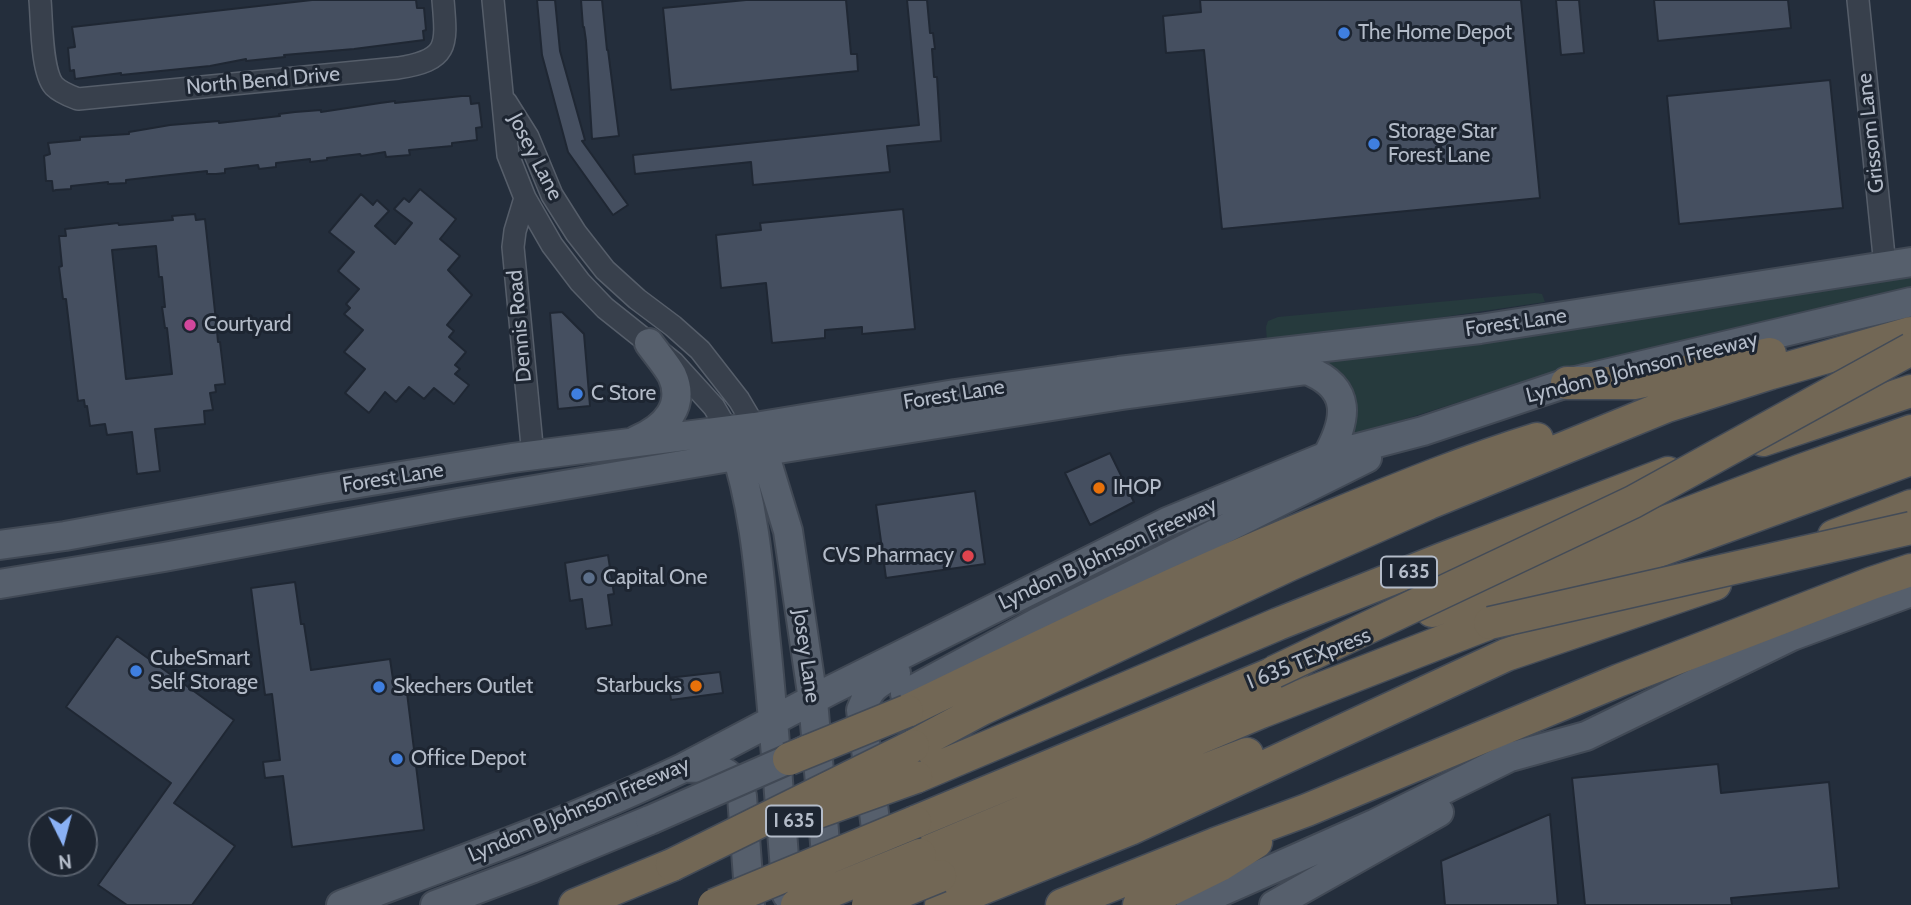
<!DOCTYPE html>
<style>
body{margin:0}
#map{position:relative;width:1911px;height:905px;overflow:hidden;background:#242e3c;font-family:Cabin,sans-serif}
canvas{display:block}
.north{position:absolute;left:28px;top:807px;width:70px;height:70px;box-sizing:border-box;background:#1d2531;border:2px solid #59616d;border-radius:50%;rotate:174deg;font-size:19px;font-weight:700;line-height:28px;text-align:center;color:#b3bbc8}
.north::after{content:'';display:block;margin:auto;width:24px;height:32px;background:#8ab1f5;clip-path:polygon(50% 0,100% 100%,50% 72%,0 100%)}
</style>
<div id="map">
<canvas width="1911" height="905"></canvas>
<div class="north">N</div>
</div>
<script>
const ctx = document.querySelector('canvas').getContext('2d');
ctx.lineJoin = 'round';
function fillPath(path, color) {
  ctx.fillStyle = color;
  ctx.fill(path, 'evenodd');
}
function trace(path, color, width, dash) {
  ctx.strokeStyle = color;
  ctx.lineWidth = width;
  ctx.lineCap = dash ? 'butt' : 'round';
  ctx.setLineDash(dash || []);
  ctx.stroke(path);
}
function write(font, color, halo, rows, align = 'center') {
  ctx.font = font + ' Cabin,sans-serif';
  ctx.lineWidth = 6;
  ctx.setLineDash([]);
  ctx.textBaseline = 'middle';
  ctx.strokeStyle = halo;
  ctx.fillStyle = color;
  for (const [text, x, y, turn = 0] of rows) {
    ctx.save();
    ctx.translate(x, y);
    ctx.rotate((+turn || 0) * Math.PI / 180);
    ctx.textAlign = isNaN(turn) ? turn : align;
    if (halo) ctx.strokeText(text, 0, 0);
    ctx.fillText(text, 0, 0);
    ctx.restore();
  }
}
fillPath(new Path2D(`
 M1911,270V290L1516,384L1352,436H1350L1321,365V360Z
 M1535,293L1542,294L1545,302L1267,343L1266,327L1268,321L1278,317Z`), '#263a3d');
const building = new Path2D(`
 M312,0H416L417,8H424L426,30L423,31L424,40L354,49L284,55L285,57L246,61V59L210,66L121,75V73L75,79L74,70L70,71L68,48L75,47L72,27Z
 M537,0H555L560,51L585,140L582,141L628,205L613,215L568,152L542,55Z
 M581,0H602L607,50H608L619,136L592,139L586,41L584,27H583Z
 M746,0H846L851,54H857L858,71L671,90L663,8Z
 M907,0H927L930,33H933L935,49H932L934,77H937L941,141L887,146L890,172L753,185L751,162L635,174L633,155L919,125Z
 M1200,0H1521L1540,198L1222,229L1204,50L1166,53L1163,16L1201,12Z
 M1556,0H1579L1584,53L1561,55Z
 M1654,0H1788L1791,28L1658,41Z
 M1830,80L1843,208L1679,224L1667,96Z
 M462,96H470L471,104L479,103L482,127L476,128L477,140L452,143V146L409,150L410,155L386,157L385,152L361,156L360,154L327,158V160L310,162V159L276,163V167L259,169L258,165L225,169V173L216,174H207V171L170,175L126,180V183L108,184V182L71,186V189L56,190L53,191L52,181H46L44,156L50,154L48,143L80,140V137L129,134V132L170,125L219,121V123L280,116L279,114L295,112L321,110V112L380,103L395,101V103Z
 M420,189L456,219L440,239L460,256L448,270L472,295L447,325L454,331L449,337L466,352L455,365L460,369L455,374L469,385L454,404L434,388L424,399L409,387L396,402L385,392L369,413L345,393L365,369L344,352L363,330L344,314L350,308L346,304L359,289L338,271L354,252L329,232L361,194L373,205L377,200L389,211L375,226L395,244L412,223L394,209L404,198L409,202Z
 M903,209L915,329L862,334V327L825,330V338L772,343L766,283L721,288L716,235L761,230L760,223Z
 M195,214L196,220L205,219L216,321L218,342H220L225,384L215,385L216,392L210,393L213,410L204,411L205,424L155,429L160,471L137,474L132,432L107,435L105,424L90,426L87,406L85,407L84,400L78,401L66,299H63L59,267L62,266L59,236H66L65,229L118,223L119,225L173,220L172,216ZM156,246L159,277H162L165,307H162L165,328H167L172,374L126,379L112,250Z
 M562,312L584,334L590,406L558,409L550,313Z
 M1110,453L1134,502L1090,525L1065,473Z
 M975,491L985,564L886,578L876,505Z
 M608,555L614,594L608,595L612,625L586,629L582,599L570,601L565,563Z
 M295,582L301,624H304L311,670L390,659L394,686L406,685L424,830L292,847L283,776L265,778L263,762L280,760L272,694L265,695L251,588Z
 M117,636L234,720L174,803L235,846L192,905H127L98,885L171,783L66,707Z
 M720,672L723,693L671,700L668,678Z
 M1718,764L1721,793L1829,782L1839,888L1731,898L1732,905H1585L1572,778Z
 M1550,814L1558,905H1445L1441,861Z`);
fillPath(building, '#454f60');
trace(building, '#1f2733', 2);
const minor = new Path2D(`
 M40,0C42,21 41,71 54,86C61,93 70,96 78,99L398,68C449,60 447,46 443,0
 M493,0L508,155L525,198L552,245L580,282L605,308L674,363L714,407L728,431
 M1858,0L1885,266
 M506,102L528,137L552,195L576,233L605,270L637,299L673,326L700,350L739,400L755,427
 M525,198L515,231L513,247L533,456`);
const major = new Path2D(`
 M759,436L788,531L813,700L828,879
 M637,440C665,428 686,406 672,375C666,364 656,353 649,343
 M732,440C754,504 759,568 765,634C774,721 780,808 787,895
 M0,545L65,536L322,489L512,458L755,427L955,394L1119,371L1480,329L1911,262
 M0,584L164,557L458,503L765,451L1122,395L1307,370C1353,388 1347,420 1327,456
 M905,694L1038,622L1367,458
 M683,768C712,767 731,765 742,796L750,905
 M880,860L861,710C870,687 875,685 896,673
 M341,905C456,862 572,821 683,768L831,690L1167,522L1327,456L1423,431L1567,383L1911,302
 M435,905L531,869L650,820
 M1191,905L1374,824L1510,757L1586,736L1792,636L1911,592
 M1274,905L1439,812`);
const highway = new Path2D(`
 M1567,383H1634L1770,354
 M1763,440L1911,391
 M1834,536L1911,506
 M1432,611L1799,471L1911,431
 M907,711C1049,642 1191,573 1337,514C1403,487 1469,460 1537,439
 M913,746L982,709L1289,565L1429,503L1667,406L1771,373L1911,333
 M916,777L1278,624L1442,559L1668,473
 M915,822L1298,663
 M920,855L1261,712L1490,623L1650,554L1911,459
 M940,876L1140,795L1247,754
 M575,905L672,865
 M941,905L1130,829L1506,655L1715,584
 M1062,905L1215,844L1307,810L1620,680L1872,583L1911,570
 M1139,905L1220,865L1256,842`);
trace(minor, '#565e6a', 24);
trace(major, '#414955', 32);
trace(highway, '#434b57', 35);
trace(minor, '#38404c', 21);
trace(major, '#565f6c', 28);
trace(highway, '#726755', 32);
const majorBridge = new Path2D(`
 M650,820L789,759L808,749`);
const highwayBridge = new Path2D(`
 M1490,623L1911,528
 M1274,672L1633,502L1911,349
 M789,759L907,711
 M818,812L916,777
 M672,865L913,746
 M714,905L915,822
 M797,905L920,855
 M868,905L940,876`);
trace(majorBridge, '#414955', 32, []);
trace(highwayBridge, '#434b57', 35, []);
trace(majorBridge, '#565f6c', 28);
trace(highwayBridge, '#726755', 32);
for (const [x, y, r, color] of [
 [1344,33,7,"#3f7fe0"],
 [1374,144,7,"#3f7fe0"],
 [190,325,7,"#d1479c"],
 [577,394,7,"#3f7fe0"],
 [1099,488,7,"#e8710a"],
 [968,556,7,"#e0444e"],
 [589,578,7,"#5c6f8a"],
 [136,671,7,"#3f7fe0"],
 [696,686,7,"#e8710a"],
 [379,687,7,"#3f7fe0"],
 [397,759,7,"#3f7fe0"]
]) {
  const dot = new Path2D();
  dot.arc(x, y, r, 0, 2 * Math.PI);
  ctx.fillStyle = color;
  ctx.fill(dot);
  trace(dot, '#1d2531', 2.5);
}
for (const [x, y, w] of [
 [1409,572,56],
 [794,821,56]
]) {
  const box = new Path2D();
  box.roundRect(x - w / 2, y - 15.5, w, 31, 5);
  ctx.fillStyle = '#1d2531';
  ctx.fill(box);
  trace(box, '#b3bbc8', 2);
}
write('bold 19px', '#b3bbc8', null, [
 ["I 635",1409,572],
 ["I 635",794,821]
]);
write('21px', '#b3bbc8', '#1d2531', [
 ["The Home Depot",1358,33],
 ["Storage Star",1388,132],
 ["Forest Lane",1388,156],
 ["Courtyard",204,325],
 ["C Store",591,394],
 ["IHOP",1113,488],
 ["CVS Pharmacy",954,556,"right"],
 ["Capital One",603,578],
 ["CubeSmart",150,659],
 ["Self Storage",150,683],
 ["Starbucks",682,686,"right"],
 ["Skechers Outlet",393,687],
 ["Office Depot",411,759]
], 'left');
write('21px', '#b3bbc8', '#1d2531', [
 ["North Bend Drive",263,81,-5],
 ["Grissom Lane",1871,133,-96],
 ["Josey Lane",535,157,63],
 ["Forest Lane",1516,323,-8],
 ["Dennis Road",520,326,-95],
 ["Lyndon B Johnson Freeway",1642,368,-14],
 ["Forest Lane",954,395,-9],
 ["Forest Lane",393,478,-9],
 ["Lyndon B Johnson Freeway",1108,554,-25],
 ["Josey Lane",806,656,82],
 ["I 635 TEXpress",1309,659,-22],
 ["Lyndon B Johnson Freeway",579,810,-23]
]);
</script>
